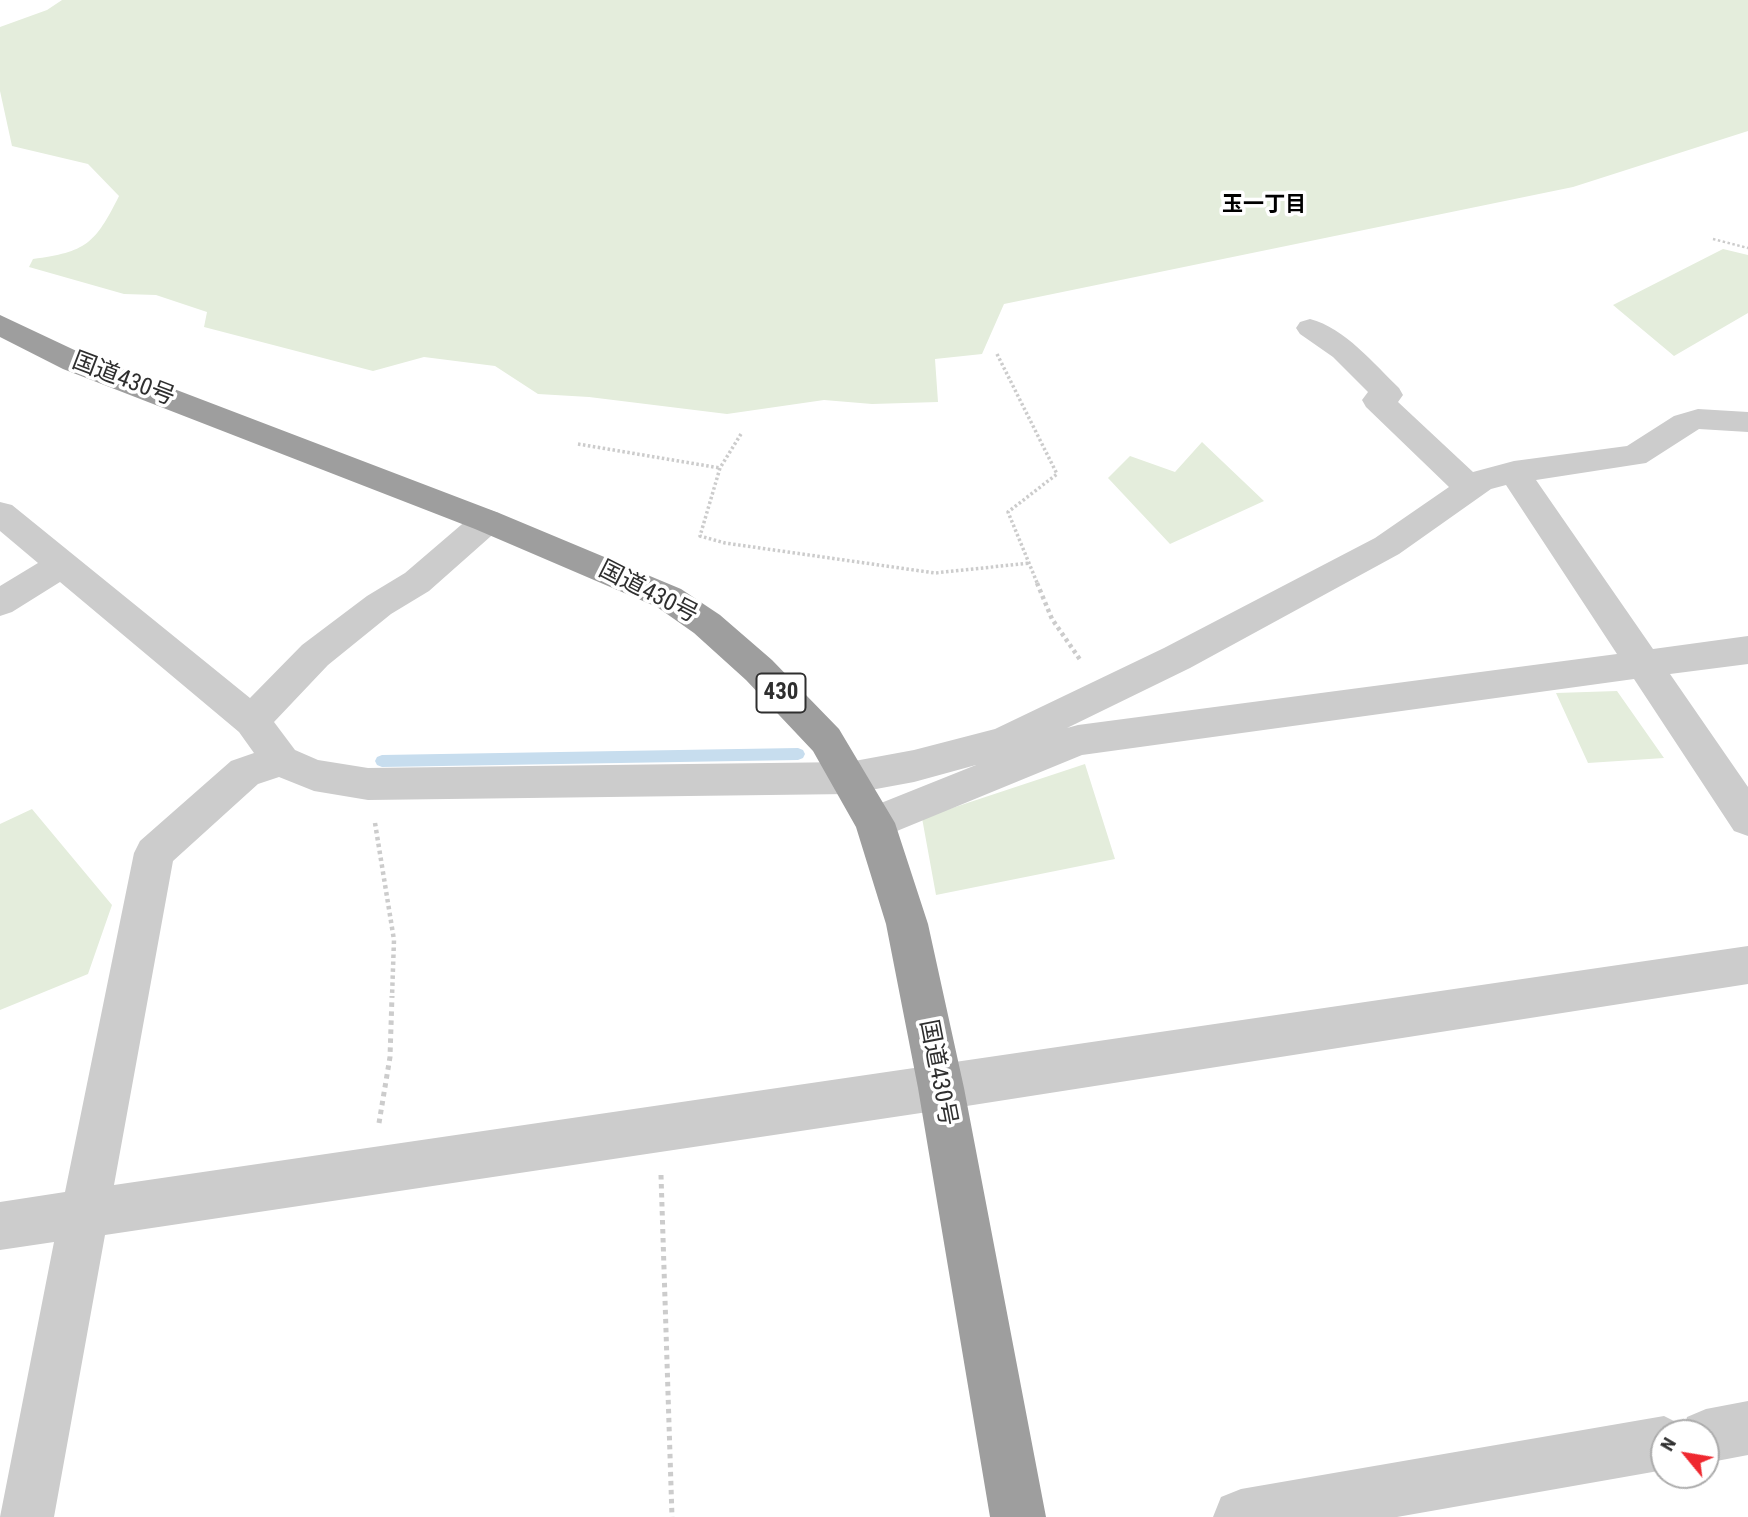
<!DOCTYPE html>
<meta charset="utf-8">
<style>
body{margin:0}
#map{position:relative;width:1748px;height:1517px;overflow:hidden;background:#fff;font-family:"Roboto Condensed",sans-serif}
canvas{display:block}
.north{position:absolute;left:1650px;top:1419px;width:70px;height:70px;box-sizing:border-box;background:#fff;border:2px solid #acacac;border-radius:50%;rotate:300deg;font-size:19px;font-weight:700;line-height:28px;text-align:center;color:#2f2f2f}
.north::after{content:'';display:block;margin:auto;width:24px;height:32px;background:#ef282f;clip-path:polygon(50% 0,100% 100%,50% 72%,0 100%)}
</style>
<div id="map">
<canvas width="1748" height="1517"></canvas>
<div class="north">N</div>
</div>
<script>
const ctx = document.querySelector('canvas').getContext('2d');
ctx.lineJoin = 'round';
function fillPath(path, color) {
  ctx.fillStyle = color;
  ctx.fill(path, 'evenodd');
}
function trace(path, color, width, dash) {
  ctx.strokeStyle = color;
  ctx.lineWidth = width;
  ctx.lineCap = dash ? 'butt' : 'round';
  ctx.setLineDash(dash || []);
  ctx.stroke(path);
}
function write(font, color, halo, rows, align = 'center') {
  ctx.font = font + ' "Roboto Condensed","Noto Sans JP",sans-serif';
  ctx.lineWidth = 7;
  ctx.setLineDash([]);
  ctx.textBaseline = 'middle';
  ctx.strokeStyle = halo;
  ctx.fillStyle = color;
  for (const [text, x, y, turn = 0] of rows) {
    ctx.save();
    ctx.translate(x, y);
    ctx.rotate((+turn || 0) * Math.PI / 180);
    ctx.textAlign = isNaN(turn) ? turn : align;
    if (halo) ctx.strokeText(text, 0, 0);
    ctx.fillText(text, 0, 0);
    ctx.restore();
  }
}
fillPath(new Path2D(`
 M62,0H1748V131L1573,187L1004,304L982,354L935,359L938,402L872,404L824,400L727,414L589,397L538,394L495,366L424,357L373,371L204,327L207,312L156,295L124,294L29,267L33,259C86,252 95,244 119,196L88,164L12,146L0,91V27L47,10Z
 M1723,249L1748,255V313L1674,356L1613,305Z
 M1202,442L1264,501L1170,544L1108,478L1130,456L1175,472Z
 M1617,691L1664,758L1588,763L1556,693Z
 M1085,764L1115,859L936,895L922,818Z
 M32,809L112,905L88,974L0,1010V824Z`), '#e4eddc');
fillPath(new Path2D(`
 M798,748L803,750L805,754L803,758L798,760L382,767L377,765L375,761L377,757L382,755Z`), '#c7ddee');
trace(new Path2D(`
 M1713,239L1748,248`), '#ccc', 2.5, [2.5, 2.5]);
trace(new Path2D(`
 M997,354L1057,474L1008,512L1038,585
 M741,434L720,468L700,536L725,543L935,573L1030,563
 M578,444L720,468`), '#ccc', 3.5, [2.5, 2.5]);
trace(new Path2D(`
 M1037,583L1052,619L1081,661
 M375,823L394,940L392,997`), '#ccc', 4.5, [3.5, 3.5]);
trace(new Path2D(`
 M379,1123L390,1057L392,996
 M661,1175L672,1517`), '#ccc', 5, [4.5, 4.5]);
fillPath(new Path2D(`
 M1310,319C1345,328 1374,364 1399,388L1403,395L1398,402L1473,472L1514,461L1627,446L1674,416L1698,409L1748,412V432L1699,429L1646,463L1536,480L1653,649L1748,636V664L1670,674L1748,787V836L1734,831L1634,679L1082,755L875,840L861,835L855,823L861,811L976,765L914,782L849,794L368,800L314,791L279,777L258,784L173,861L114,1185L1748,946V984L941,1110L105,1235L54,1517H0L54,1242L0,1250V1202L65,1192L134,853L140,841L231,761L254,753L239,732L60,582L12,612L0,616V586L38,563L0,531V502L12,505L250,698L302,645L367,596L405,573L475,513L487,509L499,513L504,521L499,529L429,591L391,614L328,665L274,722L295,750L318,760L368,768L849,762L914,750L995,729L1164,648L1375,538L1449,487L1366,407L1362,400L1368,392L1333,357L1300,334L1296,328L1300,322ZM1506,485L1617,654L1078,725L1067,728L1190,668L1399,554L1491,489Z`), '#ccc');
fillPath(new Path2D(`
 M1748,1401V1455L1706,1463V1433H1664V1470L1397,1517H1213L1221,1497L1241,1489L1664,1416L1684,1426L1687,1417L1706,1409Z`), '#ccc');
fillPath(new Path2D(`
 M0,315L85,355L499,513L681,589L720,615L772,660L839,729L895,823L928,924L964,1088L1046,1517H990L918,1088L886,924L856,827L813,751L746,680L694,633L657,607L475,529L63,369L0,337Z`), '#9e9e9e');
write('bold 21px', '#000', '#fff', [
 ["玉一丁目",1264,206]
]);
for (const [x, y, w] of [
 [781,693,49]
]) {
  const box = new Path2D();
  box.roundRect(x - w / 2, y - 19.5, w, 39, 5);
  ctx.fillStyle = '#fff';
  ctx.fill(box);
  trace(box, '#2f2f2f', 2);
}
write('bold 23px', '#2f2f2f', null, [
 ["430",781,693]
]);
write('24px', '#2f2f2f', '#fff', [
 ["国道430号",123,380,21],
 ["国道430号",648,593,27],
 ["国道430号",937,1073,79]
]);
</script>
